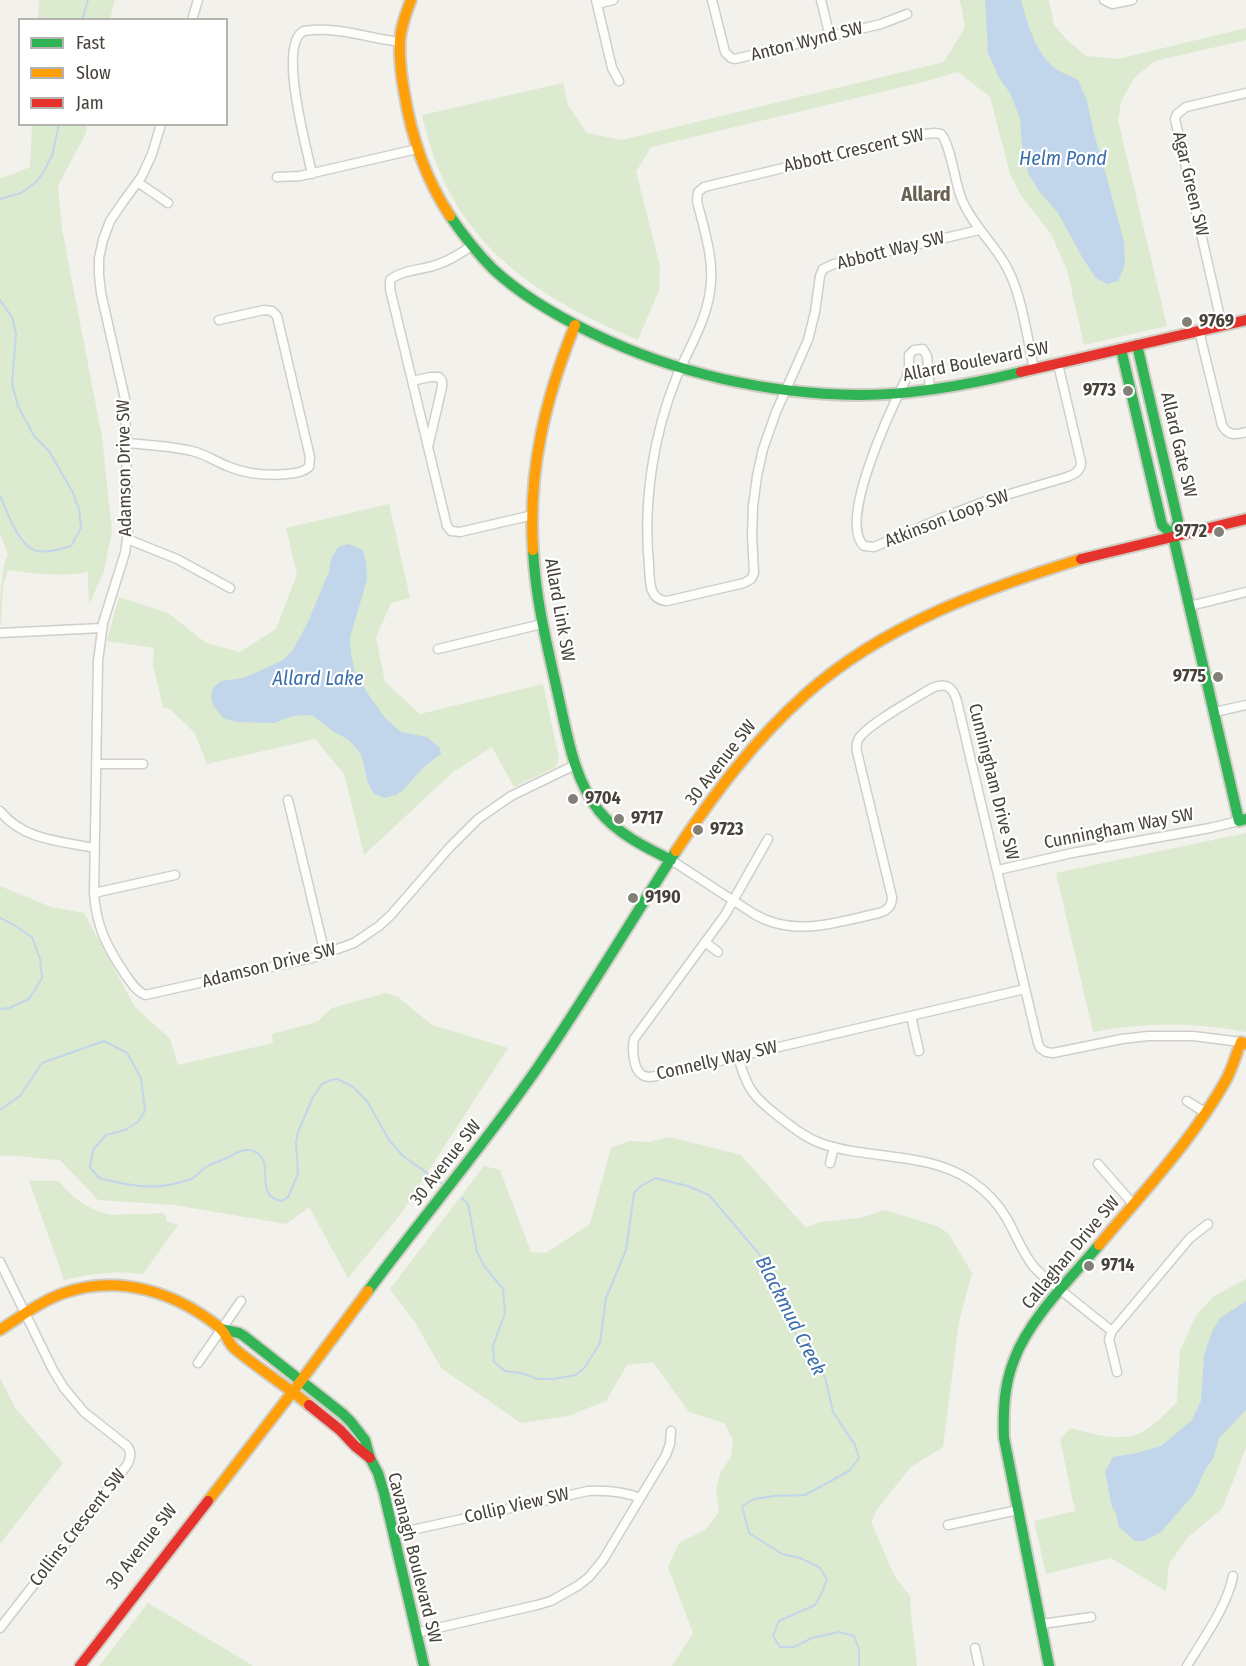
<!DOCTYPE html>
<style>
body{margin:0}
#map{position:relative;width:1246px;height:1666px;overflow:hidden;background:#f2f1ec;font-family:"Fira Sans Condensed",sans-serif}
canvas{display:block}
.legend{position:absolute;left:18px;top:18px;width:210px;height:108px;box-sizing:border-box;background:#fff;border:2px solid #b5b4b0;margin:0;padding:8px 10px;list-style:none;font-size:18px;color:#474339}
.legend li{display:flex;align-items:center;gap:12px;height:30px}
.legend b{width:30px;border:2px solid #b5b4b0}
</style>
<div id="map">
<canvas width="1246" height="1666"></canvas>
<ul class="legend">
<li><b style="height:8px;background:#30b455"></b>Fast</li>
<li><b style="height:8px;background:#ff9f0a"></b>Slow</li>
<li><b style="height:8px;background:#e5322d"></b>Jam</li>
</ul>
</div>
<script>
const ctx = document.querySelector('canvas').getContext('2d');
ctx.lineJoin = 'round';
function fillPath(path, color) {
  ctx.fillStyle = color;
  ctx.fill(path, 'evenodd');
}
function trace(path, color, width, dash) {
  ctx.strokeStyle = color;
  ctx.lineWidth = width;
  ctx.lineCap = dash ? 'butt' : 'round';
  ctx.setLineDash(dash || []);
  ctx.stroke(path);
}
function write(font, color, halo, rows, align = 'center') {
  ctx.font = font + ' "Fira Sans Condensed",sans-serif';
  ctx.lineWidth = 4.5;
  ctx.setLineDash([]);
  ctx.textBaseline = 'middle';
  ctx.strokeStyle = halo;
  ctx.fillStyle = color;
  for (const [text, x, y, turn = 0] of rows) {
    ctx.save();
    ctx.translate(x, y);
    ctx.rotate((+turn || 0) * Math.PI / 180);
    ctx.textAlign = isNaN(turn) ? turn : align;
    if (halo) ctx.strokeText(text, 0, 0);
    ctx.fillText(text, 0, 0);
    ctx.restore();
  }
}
fillPath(new Path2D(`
 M39,0H115L110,19H38Z
 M960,0H1049L1054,25L1068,41L1086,56L1118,59L1246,28V40L1155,61L1134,78L1121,102L1118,120L1167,326L1084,345L1067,270L1051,234L1022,197L1010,174L990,97L958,72L919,83L651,147L636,172L660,266L659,290L638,340C527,293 449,239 422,115L563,83L568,105L587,133L622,140L944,62L965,27Z
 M32,125H87L86,133L58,186L62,229L102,437L112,531L104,572L89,604L88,572C61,577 36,574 8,570L3,585L1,625L0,624C0,604 0,571 8,555L0,533V179L30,167Z
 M389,504L410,598L391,603L376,637L385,682L420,714L543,684L559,758L556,767L514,787L492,747L453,772L364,855L344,774L315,739L207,764L194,732L171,710L163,707L153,666L154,648L107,641L119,597L168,613L206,643L240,652L276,629L297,574L286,528Z
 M1246,833V1032C1195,1022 1144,1022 1093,1032L1056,873Z
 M0,886L51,907L84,913L135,1007L170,1039L178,1065L273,1043L272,1034L317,1022L332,1008L386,993L398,997L432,1025L508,1048L400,1215L348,1278L309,1207L286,1224L174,1205L98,1200L60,1160C40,1159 20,1155 0,1156Z
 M669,1137L741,1155L806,1228L820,1222L860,1218L885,1210L937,1226L948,1233L972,1273L959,1322L943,1447L911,1467L878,1508L871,1522L895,1577L911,1597L910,1605L917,1666H672L693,1633L668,1567L679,1543L705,1530L719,1512L716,1490L720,1473L731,1457L733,1440L724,1423L689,1412L653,1362L627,1365L606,1401L568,1416L521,1423L441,1368L416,1324L390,1289L484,1166L500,1170L531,1252L546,1253L590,1224L611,1148L629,1141L649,1142Z
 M29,1181H59C72,1198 92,1213 115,1215C119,1215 124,1214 129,1214C141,1214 150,1214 162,1213L167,1216L166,1221L178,1225L143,1274C115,1270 90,1274 64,1280Z
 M1246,1279V1448L1222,1509L1187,1538L1169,1564L1166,1591L1111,1558L1046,1574L1034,1521L1075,1511L1060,1439L1070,1428C1091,1433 1114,1441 1136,1435C1149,1431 1168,1411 1177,1402L1180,1350L1197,1314L1214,1296Z
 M0,1378L16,1409L63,1463L0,1544Z
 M148,1603L252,1665V1666H99Z`), '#dceacf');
fillPath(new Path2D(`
 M985,0H1021C1027,23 1036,54 1056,69C1062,73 1071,76 1078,80L1087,101L1094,134L1105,171L1124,242L1125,265L1118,281L1107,284L1096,278L1082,257L1058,213L1039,191L1028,173L1022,145L1020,118L1010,93L999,78L988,53Z
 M349,544L363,550L366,562L367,580L350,637L351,654L355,672L366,691L386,719L401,732L427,737L440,748L441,754L426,765L403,790L396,795L384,798L373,793L368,783L361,754L357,749L349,740L334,732L312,715L293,716L274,723L237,722L223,718L213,705L211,697L213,688L221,681L243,678L264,669L283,660L293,650L307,624L329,572L331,559L338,547Z
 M1246,1301V1410L1219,1438L1214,1457L1205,1470L1194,1494L1161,1532L1144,1541H1135L1119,1527L1116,1514L1112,1507L1105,1472L1113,1457L1137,1453L1161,1446L1191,1421L1201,1401L1204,1355L1212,1332L1220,1318Z`), '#c1d6eb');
trace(new Path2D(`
 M82,20L88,0
 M0,199L21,193L34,184L43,173L52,156L59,124
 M0,300L12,317L16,333L12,384L18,406L34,436L49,451L73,493L79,509L81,528L71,546C60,549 49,553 37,551C19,547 7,512 0,496
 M0,918L14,925L32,937L40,959L42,978L29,999L9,1008L0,1009
 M0,1110L20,1096L42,1063L104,1041L127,1053L141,1078L145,1111L138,1122L125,1130L106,1135L93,1150L90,1167L99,1178C122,1184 150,1190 173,1184C179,1183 185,1181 191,1179C198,1176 202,1169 209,1165C213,1163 218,1162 222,1160C231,1157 242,1147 253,1151C278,1159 251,1196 282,1201L288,1197L298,1174L296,1143L298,1132L313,1097L322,1084L331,1080L338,1079L353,1087L367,1101L389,1140L403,1156L444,1185
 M462,1198L468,1204L477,1252L485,1267L503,1289L505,1313L493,1346L494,1362L505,1371L521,1373L538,1379H553L576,1375L585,1367L600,1343L606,1298L626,1250L634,1193L641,1186L655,1178L688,1186L709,1195L760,1255L768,1275L784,1295L790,1321L798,1339L817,1359L826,1381L833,1412L855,1445L859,1458L849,1471L805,1495L774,1496L754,1499L742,1506L749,1533L782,1554L800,1558L819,1567L827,1579L821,1595L815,1605L779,1621L773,1636L780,1647H794L812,1638L839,1632L854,1636L859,1649V1666`), '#c1d6eb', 2);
const street = new Path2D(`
 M596,0L612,68L619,81
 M712,0L725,52L731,58L735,59L881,24L907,14
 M821,0L830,37
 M1104,0L1112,4L1132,0
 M597,4L613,0
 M192,20L198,0
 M161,124L152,154L142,176L123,202L110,221L103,240L99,258V275L101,293L125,399L128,532L125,553L103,623L98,661L94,893C96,926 107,947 125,974C131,982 135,990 145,995L312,958L354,943L379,926L391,915L449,848L478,819L511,796L575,765
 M312,174C307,149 277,43 304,31C338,26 367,38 400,42
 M277,177L300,176L417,149
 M139,183L168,203
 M979,230L834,264L823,269L820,276L815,312L808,340L776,412L763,449L757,476L753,506L752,536L754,573L751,579L744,583L667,601C648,600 650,580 649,565C643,502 653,435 677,376C689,348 706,321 710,291C715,261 704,229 697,201L698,192L704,187L925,134L935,133L941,134C951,145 955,184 962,200C973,226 993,242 1006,266C1022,294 1027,337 1034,369
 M471,246C460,254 449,261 436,265C422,270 401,270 390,280V289L447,526L451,531L460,532L533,515
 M1222,326L1175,119L1177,114L1186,107L1246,93
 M1199,331L1222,425C1228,436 1235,435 1246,432
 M412,381L430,377H439L442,381V387L429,443
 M930,390L927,356L923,349L914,350L909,355V368L906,379C892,407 837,522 864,546L874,547L939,519L986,501L1067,477C1075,474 1081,471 1081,462L1058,364
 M127,443C148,445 171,446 192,451C205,454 215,461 227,466C246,474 267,476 287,474C295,473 302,473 309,467L310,457L277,316L272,311L264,310L219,320
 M127,539L177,559L230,588
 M1190,606L1246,592
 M0,633L102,628
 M438,649L542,624
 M1215,712L1246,705
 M96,764H143
 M288,800L325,954
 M0,811C23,840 60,841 94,848
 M768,839L725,915L634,1039C632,1048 633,1068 641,1074C646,1078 651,1077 656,1076L1025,989
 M671,860L754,914C795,938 837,922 879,913C888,910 892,906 892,897L857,752C856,747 856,743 859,738C870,723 914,699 932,688C946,682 953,687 957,701C984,815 1010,929 1038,1043L1040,1048L1046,1052L1053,1053L1122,1039L1148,1036H1193L1241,1042
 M998,870L1072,853L1210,828L1239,821
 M94,893L175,875
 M705,942L718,952
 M911,1016L919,1051
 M738,1057C747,1088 752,1096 778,1116C791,1126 804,1137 820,1143C867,1160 926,1151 970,1180C985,1190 998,1203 1007,1219C1016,1235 1022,1252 1034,1267C1042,1276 1052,1283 1062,1291C1078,1304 1095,1318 1112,1331
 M1187,1101L1206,1113
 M830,1163L834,1147
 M1098,1164L1133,1204
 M0,1262L53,1370L64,1388L84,1412L127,1446C132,1452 131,1458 127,1465L0,1628
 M198,1363L241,1301
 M1117,1372L1109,1339L1112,1331L1190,1238L1208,1224
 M948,1525L1018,1510
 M394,1534L588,1491C606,1490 623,1491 640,1498
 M1042,1624L1091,1617
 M416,1633L537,1605L551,1601L579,1585L589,1577L603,1560L666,1455L670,1444L671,1431
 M975,1648L979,1666
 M1187,1666C1203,1639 1227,1607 1233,1576`);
const fast = new Path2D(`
 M450,216C463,235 477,253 493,269C522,296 557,316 592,333C675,373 767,394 859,395C914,395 968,385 1021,372
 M1137,345L1178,521L1173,536
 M1121,349L1162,525L1173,536
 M1173,536L1239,821L1246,819
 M533,550C536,604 548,648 559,699C568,738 574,779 599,811C618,834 645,847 671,860
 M368,1291C423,1217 483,1146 536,1070C585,999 629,924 676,851
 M221,1329L239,1333L244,1336L343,1414L351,1422L365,1440L370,1458L378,1473L384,1493L424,1666
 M1049,1666L1004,1438C1003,1411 1004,1385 1014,1360C1029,1319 1071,1278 1099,1245`);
const slow = new Path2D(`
 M411,0C406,13 401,26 400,40C399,57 401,74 404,91C411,136 425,178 450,216
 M533,550C528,470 545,399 575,325
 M676,851C714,794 755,739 806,694C883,625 984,589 1081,559
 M1099,1245C1143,1192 1192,1141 1226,1080C1232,1069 1236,1055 1241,1042L1246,1044
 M0,1330C20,1317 41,1301 64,1293C119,1274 175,1292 219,1327C226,1333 228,1343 235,1349C259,1369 285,1385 309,1405
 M208,1501L294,1390L368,1291`);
const jam = new Path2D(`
 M1021,372L1246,320
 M1081,559L1246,519
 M309,1405L340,1430L355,1446L370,1458
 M80,1666L208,1501`);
trace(street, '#cfceca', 11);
trace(fast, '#d0cec4', 14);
trace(slow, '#d0cec4', 14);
trace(jam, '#d0cec4', 14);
trace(street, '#fdfdfc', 8);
trace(fast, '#30b455', 10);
trace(slow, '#ff9f0a', 10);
trace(jam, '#e5322d', 10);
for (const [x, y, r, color] of [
 [1187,322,6,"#838078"],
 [1128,391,6,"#838078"],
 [1219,532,6,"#838078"],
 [1218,677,6,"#838078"],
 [573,799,6,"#838078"],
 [619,819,6,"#838078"],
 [698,830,6,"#838078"],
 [633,898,6,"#838078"],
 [1089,1266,6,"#838078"]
]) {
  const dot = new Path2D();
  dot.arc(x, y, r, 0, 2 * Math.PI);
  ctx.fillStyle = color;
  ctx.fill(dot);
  trace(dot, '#fff', 2);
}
write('18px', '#474339', '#fff', [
 ["Anton Wynd SW",807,42,-14],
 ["Abbott Crescent SW",854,151,-13],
 ["Agar Green SW",1190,184,77],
 ["Abbott Way SW",891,251,-14],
 ["Allard Boulevard SW",976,362,-11],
 ["Allard Gate SW",1178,445,77],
 ["Adamson Drive SW",125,468,-91],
 ["Atkinson Loop SW",947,519,-21],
 ["Allard Link SW",559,610,80],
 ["30 Avenue SW",721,763,-52],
 ["Cunningham Drive SW",993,782,76],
 ["Cunningham Way SW",1119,829,-11],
 ["Adamson Drive SW",269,966,-14],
 ["Connelly Way SW",717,1061,-13],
 ["30 Avenue SW",446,1163,-52],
 ["Callaghan Drive SW",1071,1253,-50],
 ["Collip View SW",517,1506,-13],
 ["Collins Crescent SW",78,1528,-52],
 ["30 Avenue SW",142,1547,-52],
 ["Cavanagh Boulevard SW",414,1558,76]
]);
write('bold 18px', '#474339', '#fff', [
 ["9769",1199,322],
 ["9773",1116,391,"right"],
 ["9772",1207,532,"right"],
 ["9775",1206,677,"right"],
 ["9704",585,799],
 ["9717",631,819],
 ["9723",710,830],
 ["9190",645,898],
 ["9714",1101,1266]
], 'left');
write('italic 20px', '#3b6eaa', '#fff', [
 ["Helm Pond",1063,159],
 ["Allard Lake",318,679],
 ["Blackmud Creek",790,1316,63]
]);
write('bold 20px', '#696251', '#fff', [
 ["Allard",926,195]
]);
</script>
